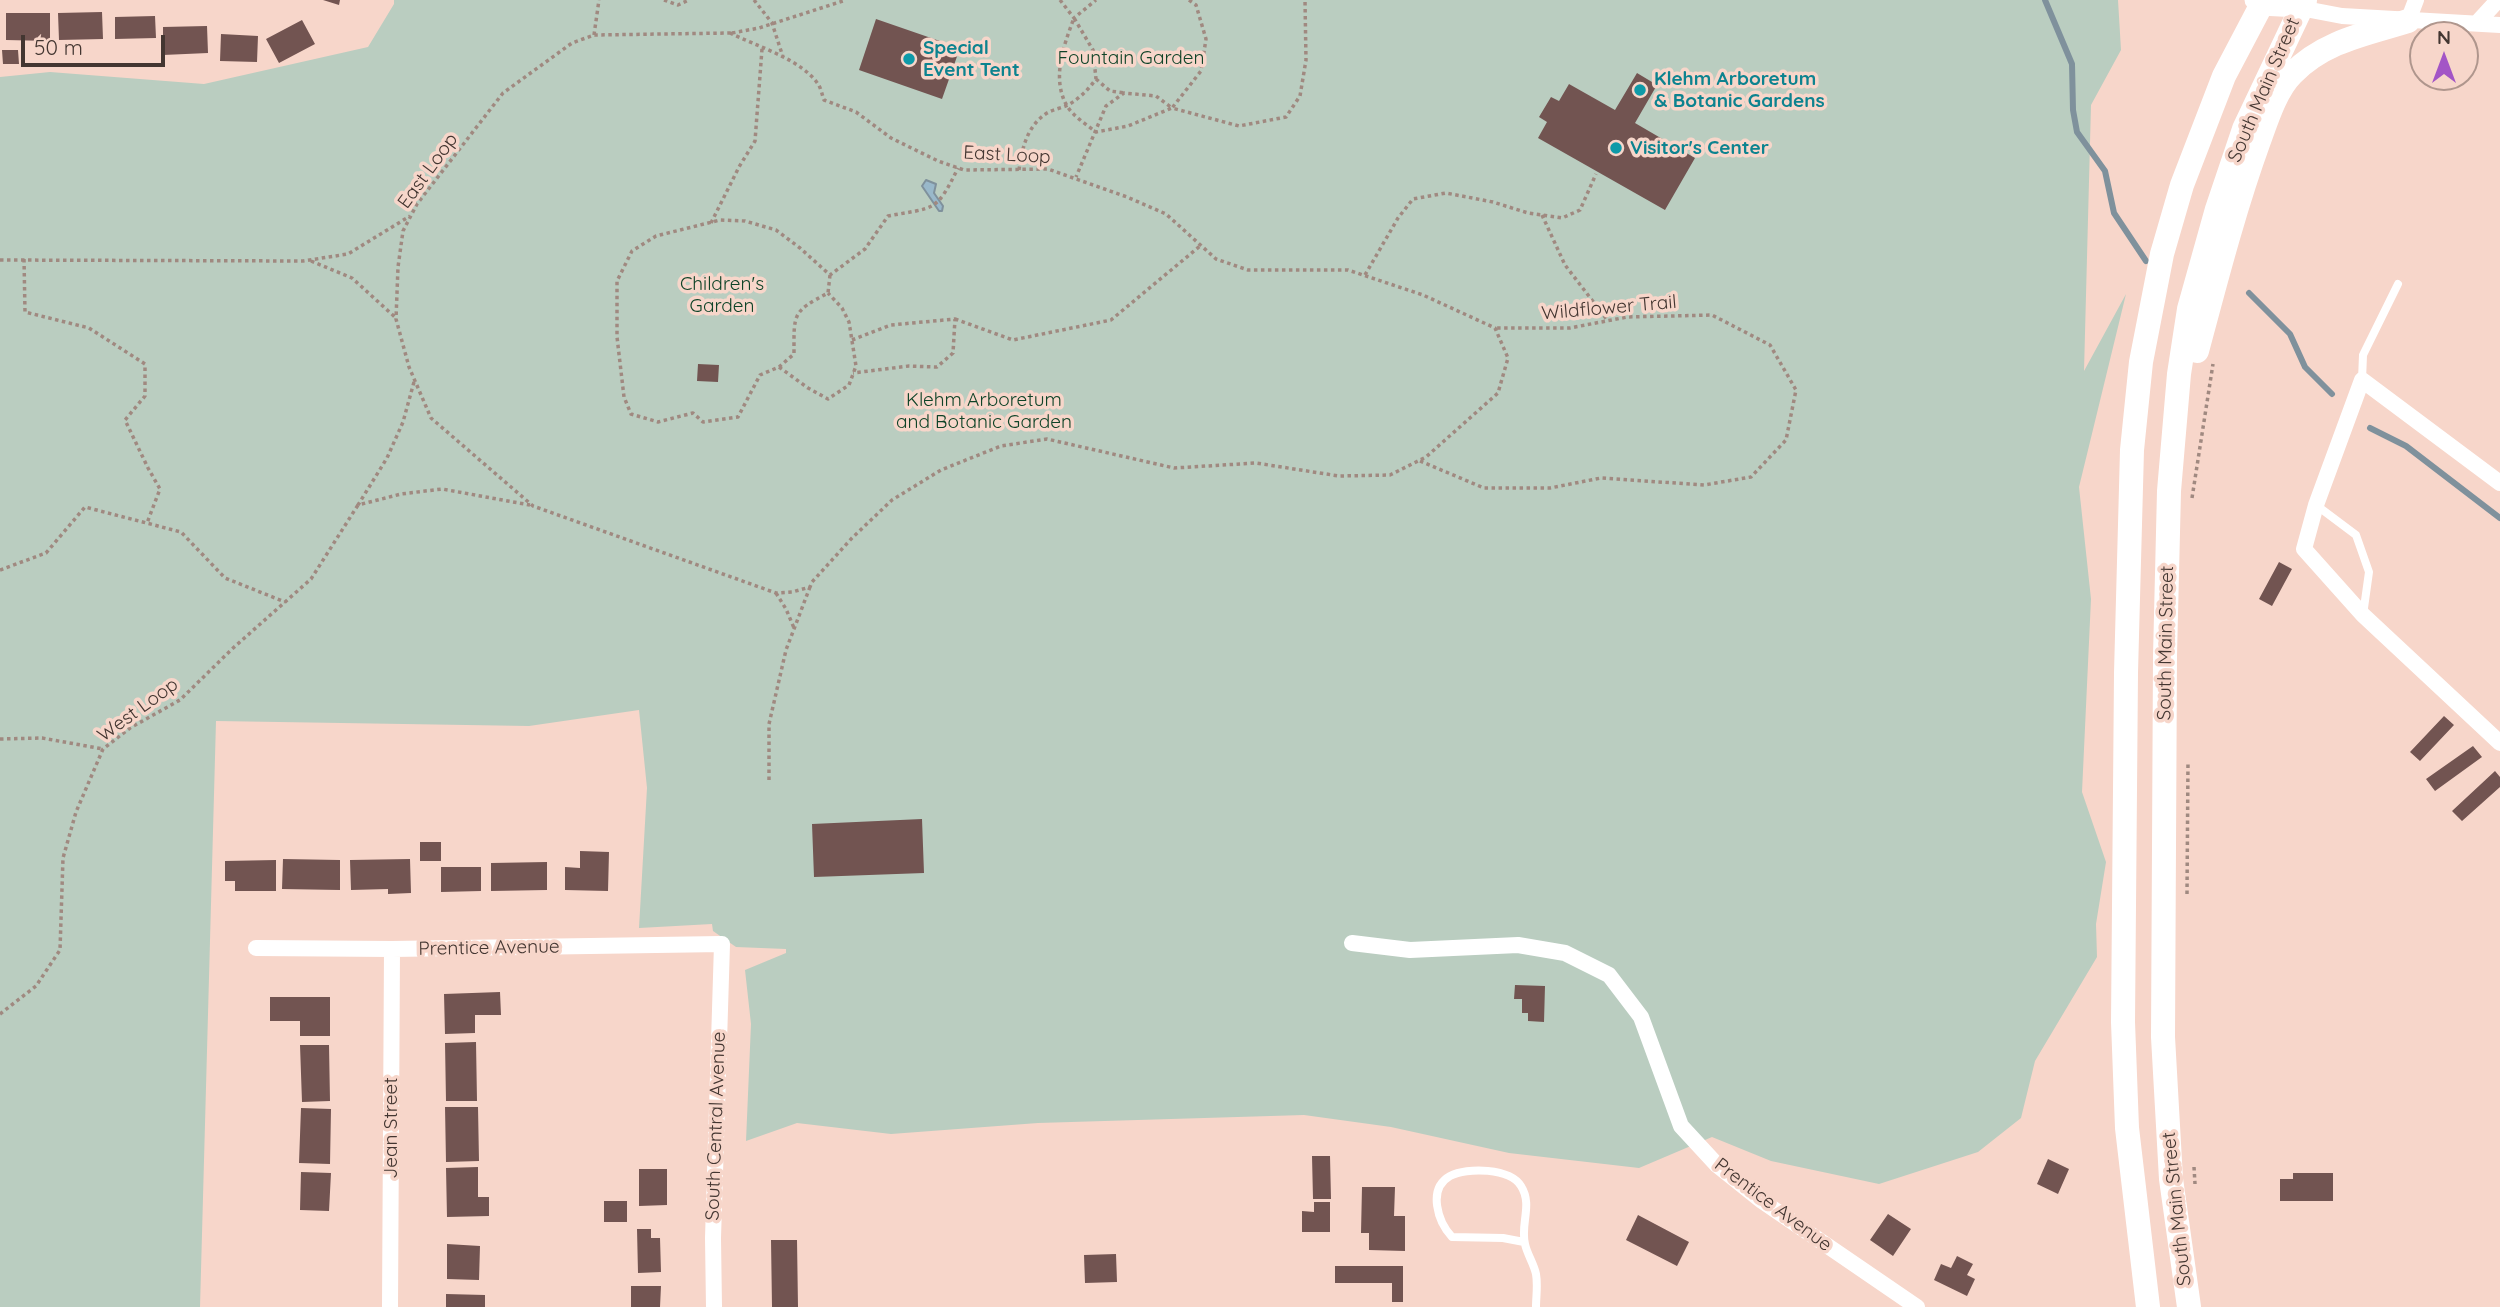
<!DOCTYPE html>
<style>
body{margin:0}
#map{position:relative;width:2500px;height:1307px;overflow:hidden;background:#f7d6ca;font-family:Quicksand,sans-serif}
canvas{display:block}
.north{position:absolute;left:2409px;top:21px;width:70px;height:70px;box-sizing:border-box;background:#f7d6ca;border:2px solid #af968d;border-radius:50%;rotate:0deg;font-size:19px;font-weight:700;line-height:28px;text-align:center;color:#433631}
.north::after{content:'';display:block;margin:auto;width:24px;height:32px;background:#a355c6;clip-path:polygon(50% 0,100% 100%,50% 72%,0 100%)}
.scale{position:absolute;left:21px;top:35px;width:144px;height:32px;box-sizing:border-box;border:4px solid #433631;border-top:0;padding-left:9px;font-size:21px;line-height:24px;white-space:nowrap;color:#433631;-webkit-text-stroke:5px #f7d6ca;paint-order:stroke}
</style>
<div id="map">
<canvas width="2500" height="1307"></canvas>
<div class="north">N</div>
<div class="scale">50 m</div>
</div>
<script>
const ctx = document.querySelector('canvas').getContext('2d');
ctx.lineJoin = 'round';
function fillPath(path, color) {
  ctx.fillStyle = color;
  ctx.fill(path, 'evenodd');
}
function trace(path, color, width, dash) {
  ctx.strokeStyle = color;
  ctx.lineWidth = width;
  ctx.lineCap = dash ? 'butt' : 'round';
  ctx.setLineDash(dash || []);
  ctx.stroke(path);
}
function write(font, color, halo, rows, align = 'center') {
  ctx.font = font + ' Quicksand,sans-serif';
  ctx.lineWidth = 7;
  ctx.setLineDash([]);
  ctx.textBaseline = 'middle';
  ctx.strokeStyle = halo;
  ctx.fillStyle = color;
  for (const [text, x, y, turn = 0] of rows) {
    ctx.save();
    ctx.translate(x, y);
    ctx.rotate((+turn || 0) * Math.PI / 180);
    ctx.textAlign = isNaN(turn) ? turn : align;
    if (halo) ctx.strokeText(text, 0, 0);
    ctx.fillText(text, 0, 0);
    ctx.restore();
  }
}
fillPath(new Path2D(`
 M394,0H2118L2121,50L2091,105L2084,371L2126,294L2079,487L2091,599L2082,792L2106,862L2096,924L2097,957L2035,1061L2021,1118L1978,1152L1879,1184L1771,1161L1712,1137L1639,1168L1509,1153L1391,1127L1304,1115L1038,1123L891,1134L797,1123L746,1141L751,1024L745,970L786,953V949L736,947L713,931L712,924L639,928L647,788L639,710L529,726L216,721L200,1307H0V77L50,72L204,84L368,47L394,4Z`), '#bacdc0');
const water = new Path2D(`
 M926,180L936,184L934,193L943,206L942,211H939L922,186Z`);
fillPath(water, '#99b8ca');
trace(water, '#7f919c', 2);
trace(new Path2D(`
 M2045,0L2072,64L2073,110L2077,132L2105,171L2114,213L2146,261
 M2249,293L2290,334L2305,367L2332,394
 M2370,428L2406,446L2500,518`), '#7f919c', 6);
fillPath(new Path2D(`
 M323,0H340L339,5Z
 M102,12L103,39L59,40L58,13Z
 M6,13H50V41L6,40Z
 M155,16L156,38L115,39V17Z
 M876,19L960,48L942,99L859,70Z
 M302,20L315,44L279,63L266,39Z
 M207,26L208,53L163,55V27Z
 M221,34L258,36L257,62L220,61Z
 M2,50H18L19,64H3Z
 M1637,73L1657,85L1635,123L1695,158L1665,210L1538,138L1547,122L1539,117L1551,97L1559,101L1569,84L1615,110Z
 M698,364L719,365L718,382L697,381Z
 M2279,562L2292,569L2272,606L2259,599Z
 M2444,716L2454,725L2420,761L2410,752Z
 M2473,746L2482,757L2435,791L2426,779Z
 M2495,771L2500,777V787L2462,821L2452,811Z
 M922,819L924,873L814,877L812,824Z
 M420,842H441V861H420Z
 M580,851L609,852L608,891L565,890V867L580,868Z
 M283,859L340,860V890L282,889Z
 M410,859L411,893L388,894V889L351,890L350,860Z
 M276,860V891H235V881H225V861Z
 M547,862V890L491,891V863Z
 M441,867H481V891L441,892Z
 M1515,985L1545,986L1544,1022L1528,1021V1013H1522V999H1514Z
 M500,992L501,1015H475V1033L445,1034L444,994Z
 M270,997H330V1036H300V1021H270Z
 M476,1042L477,1101H446L445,1043Z
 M300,1045H329L330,1101L302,1102Z
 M445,1107H478L479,1161L446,1162Z
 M301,1108L331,1109L330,1164L299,1163Z
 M1312,1156H1330L1331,1199H1313Z
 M2048,1159L2069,1169L2058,1194L2037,1184Z
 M478,1167V1197H489V1216L447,1217L446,1168Z
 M639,1169H667V1205L639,1206Z
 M301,1172L331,1173L329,1211L300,1210Z
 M2293,1173H2333V1201H2280V1179H2293Z
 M1362,1187H1395L1394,1216H1405V1251L1369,1250V1233H1361Z
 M604,1201H627V1222H604Z
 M1314,1202H1330V1232H1302V1211L1314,1212Z
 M1888,1214L1911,1229L1893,1256L1870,1240Z
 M1638,1215L1689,1242L1677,1266L1626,1240Z
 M637,1229H651V1238H660L661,1272L638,1273Z
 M771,1240H797L798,1307H772Z
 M447,1244L480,1246L479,1280L447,1279Z
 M1116,1254L1117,1282L1085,1283L1084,1255Z
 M1957,1256L1973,1264L1967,1275L1975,1279L1967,1296L1934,1280L1941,1264L1951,1268Z
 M1335,1266H1403V1302H1392V1283H1335Z
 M631,1286H661L660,1307H631Z
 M446,1294L485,1295V1307H446Z`), '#725451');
trace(new Path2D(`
 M664,0L678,5L689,0
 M754,0L772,23L783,57
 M1060,0L1074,18L1096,0
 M1189,0L1196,5L1206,39L1201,71L1172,108L1239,126L1286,117L1300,96L1306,60L1305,0
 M730,33C756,46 801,59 818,84C821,88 822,95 824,100L856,112L891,138L938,161L964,170L1048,169L1127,197L1166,214L1216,259L1248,270H1348L1423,295L1495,328L1508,358L1498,393L1426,457L1390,475L1339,476L1256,463L1174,468L1047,439L1001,446L941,470L892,500L852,538L812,582L810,587L792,592L776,593L533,506L431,418L409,367L396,319L398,267L403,231L417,204L503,93L572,43L594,35Z
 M732,33L759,28L846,0
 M594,35L599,0
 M1096,79L1110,91L1124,93
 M1019,170C1022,148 1027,126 1047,113C1054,109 1062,108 1068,105C1080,98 1088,90 1096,79L1093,50L1074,18C1064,45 1051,78 1067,106C1073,116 1087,125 1096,132L1128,126L1172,108L1156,96L1124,93L1106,106L1076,177
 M1542,215L1565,265L1608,321
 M711,223L739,167L755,141L762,49
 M24,259L25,312L89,328L145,364V396L125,420L148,468L160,489L147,523
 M0,260L303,261L348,254L410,216
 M311,261L352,278L396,318
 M830,275L828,293C792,312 794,313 794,354L779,367L760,375L738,417L703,422L693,413L658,422L631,414L624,397L617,337V281L632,251L656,236L720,220L745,221L776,230L800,248L830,275L865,249L888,216C935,207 936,213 958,168
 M1365,275L1398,218L1413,199L1446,193L1493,202L1528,213L1562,218L1580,210L1596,174
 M955,319L1013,340L1111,320L1200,246
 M852,340L891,325L955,319L953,353L937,367L909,366L853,373
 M779,367L808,388L828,399L849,385L856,366L849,322L842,308L828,293
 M414,382L403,422L387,458L358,505L401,494L442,489L530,505
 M1420,461L1484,488H1550L1601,478L1704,485L1751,477L1786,440L1796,390L1770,345L1712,315L1627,317L1570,328H1495
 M2192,498L2213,364
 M0,570L46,553L85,507L181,532L225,578L285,602
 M776,593L786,609L794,628
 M0,739L42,738L103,749
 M769,780V724L786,650L810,587
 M2187,894L2188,761
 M0,1014L36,986L60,950L63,858L76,812L103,749L130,728L180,700L232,649L311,579L358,505
 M2194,1167L2195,1184`), '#a08980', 3.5, [3.5, 3.5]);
trace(new Path2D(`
 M2362,380L2363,355L2398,284
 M2316,505L2356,535L2369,572L2363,615
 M1524,1242L1503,1238L1452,1237C1438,1222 1427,1189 1450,1176C1467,1167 1510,1168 1521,1186C1533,1205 1520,1224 1525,1244C1527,1254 1534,1264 1536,1274C1538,1285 1536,1297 1536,1307`), '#fff', 8);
trace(new Path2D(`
 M2300,8L2342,16L2500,25
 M2408,21L2416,0
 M2477,23L2498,0
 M2500,483L2362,380L2316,505L2304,549L2363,615L2500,743
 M1352,943L1410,950L1518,945L1565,953L1609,975L1641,1017L1681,1126L1717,1165L1762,1201L1917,1307
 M256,948L392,949L722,944L713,1238L714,1307
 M390,1307L392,949`), '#fff', 16);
trace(new Path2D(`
 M2254,0L2260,6L2300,8`), '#fff', 19);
trace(new Path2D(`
 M2197,351C2216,280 2234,210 2259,141C2267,119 2276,90 2292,74C2324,41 2366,34 2408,21
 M2148,1307L2127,1128L2123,1022L2126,673L2132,450L2141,362L2162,254L2182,185L2224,76L2264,0
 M2189,1307L2171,1179L2163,1037L2165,656L2169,491L2179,374L2189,309L2217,209L2244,129L2305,0`), '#fff', 24);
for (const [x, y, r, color] of [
 [909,59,7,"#0f9aa8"],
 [1640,90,7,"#0f9aa8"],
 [1616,148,7,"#0f9aa8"]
]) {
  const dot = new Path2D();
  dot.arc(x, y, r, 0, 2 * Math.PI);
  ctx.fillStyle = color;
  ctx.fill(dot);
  trace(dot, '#f7d6ca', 2.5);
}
write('bold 19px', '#0d838f', '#f7d6ca', [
 ["Special",923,48],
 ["Event Tent",923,70],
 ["Klehm Arboretum",1654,79],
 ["& Botanic Gardens",1654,101],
 ["Visitor's Center",1630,148]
], 'left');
write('19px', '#0e4327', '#f7d6ca', [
 ["Fountain Garden",1131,58],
 ["Children's",722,284],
 ["Garden",722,306],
 ["Klehm Arboretum",984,400],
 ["and Botanic Garden",984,422]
]);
write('19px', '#433631', '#f7d6ca', [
 ["South Main Street",2264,90,-67],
 ["East Loop",1007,155,3],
 ["East Loop",428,171,-54],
 ["Wildflower Trail",1609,308,-5],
 ["South Main Street",2166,643,-89],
 ["West Loop",138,710,-36],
 ["Prentice Avenue",489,948,-1],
 ["South Central Avenue",716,1126,-88],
 ["Jean Street",391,1128,-90],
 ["Prentice Avenue",1773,1205,37],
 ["South Main Street",2177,1209,-96]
]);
</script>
